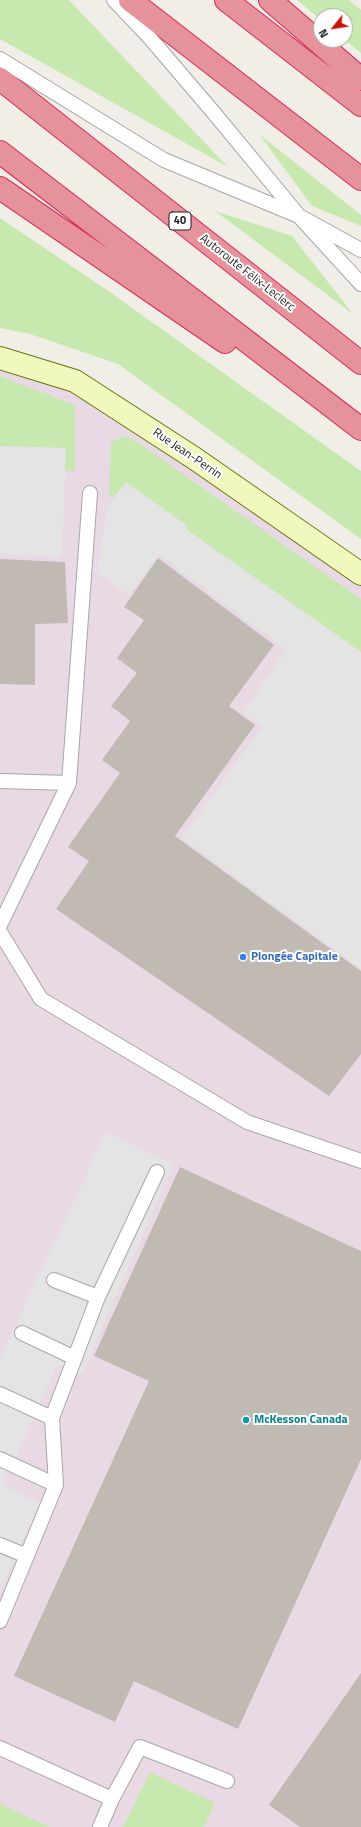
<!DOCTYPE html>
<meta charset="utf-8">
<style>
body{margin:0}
#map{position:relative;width:361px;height:1827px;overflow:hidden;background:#f1eee7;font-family:"Titillium Web",sans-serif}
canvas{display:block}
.north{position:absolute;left:313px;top:8px;width:40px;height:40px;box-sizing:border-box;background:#fff;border:1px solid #a6a6a6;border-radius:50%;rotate:240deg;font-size:11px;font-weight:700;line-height:16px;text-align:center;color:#202020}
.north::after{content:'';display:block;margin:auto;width:14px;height:18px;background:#cb1305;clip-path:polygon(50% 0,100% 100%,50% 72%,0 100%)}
</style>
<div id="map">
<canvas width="361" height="1827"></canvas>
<div class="north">N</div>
</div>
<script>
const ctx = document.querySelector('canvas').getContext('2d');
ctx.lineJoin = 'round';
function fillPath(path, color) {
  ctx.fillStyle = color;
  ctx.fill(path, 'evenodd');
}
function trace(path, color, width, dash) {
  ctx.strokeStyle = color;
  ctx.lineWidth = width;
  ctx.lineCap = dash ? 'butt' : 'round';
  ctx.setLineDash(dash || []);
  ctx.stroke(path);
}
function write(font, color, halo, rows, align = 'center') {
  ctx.font = font + ' "Titillium Web",sans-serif';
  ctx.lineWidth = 4;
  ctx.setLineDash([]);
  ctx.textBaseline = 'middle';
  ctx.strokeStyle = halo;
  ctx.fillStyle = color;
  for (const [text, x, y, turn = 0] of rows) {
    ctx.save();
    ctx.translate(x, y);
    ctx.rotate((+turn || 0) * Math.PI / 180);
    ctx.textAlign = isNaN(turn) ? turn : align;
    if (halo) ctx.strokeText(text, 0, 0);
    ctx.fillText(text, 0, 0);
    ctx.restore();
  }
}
fillPath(new Path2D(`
 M0,358L75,381L361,574V1827H0Z`), '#e9d9e5');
fillPath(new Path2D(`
 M0,0H69L228,167L0,39Z
 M297,0H349L361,10V53L345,40V16H321V20Z
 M259,134L361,215V226L312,206Z
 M215,211L292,236L353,314Z
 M0,218L107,290L361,471V539L118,364L30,334L0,328Z
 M0,376L75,405V470L65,471V448L0,446Z
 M121,437H130L361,599V652L187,530L186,525L126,482L113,498L109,495L111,443Z
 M150,1772L215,1803L204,1827H123Z
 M0,1804L50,1827H0Z`), '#c7e9af');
fillPath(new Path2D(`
 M0,446L66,448L62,557L0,554Z
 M126,482L186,525L187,530L361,652V969L182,838L262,727L243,713L286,650L159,555L129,595L97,572L108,505Z
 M106,1132L173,1164L83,1373L57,1365L3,1485L40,1503L0,1591V1358Z`), '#e4e4e4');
fillPath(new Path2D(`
 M158,558L274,645L229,706L255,725L175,836L361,971V1054L329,1096L56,909L89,861L68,847L120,773L102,760L130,721L111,706L137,673L117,658L144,620L124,607Z
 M0,559L65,562L68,623L35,624V685L0,684Z
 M180,1167L361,1251V1459L238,1729L134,1681L115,1722L14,1676L149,1381L94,1356Z
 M361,1673V1827H300L269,1805Z`), '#c1bab3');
const lane = new Path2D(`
 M114,0L150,38L214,113L299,216L361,284
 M0,59L164,160L299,216L361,250
 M0,781L69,783L90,493
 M0,925L69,783
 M0,932L41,999L247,1122L361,1161
 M98,1297L157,1172
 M22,1333L75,1358
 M0,1394L52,1418
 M0,1459L56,1485
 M0,1545L27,1556
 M0,1621L56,1485L52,1418L98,1297L54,1280
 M0,1748L112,1799L140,1747L227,1781
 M100,1827L112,1799`);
const secondary = new Path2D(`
 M0,358L75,381L194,458L361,574`);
const highway = new Path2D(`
 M130,0L361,179
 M226,0L361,105
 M270,0L361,79
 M0,79L361,363
 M0,152L361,429
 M0,188L225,342`);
trace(lane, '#a7a7a7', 16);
trace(secondary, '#637708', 24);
trace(highway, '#d72c5a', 24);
trace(lane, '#fff', 14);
trace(secondary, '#f1f8be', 22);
trace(highway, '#e5929b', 22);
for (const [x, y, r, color] of [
 [243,957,4,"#3f7fe0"],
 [246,1420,4,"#0f9aa8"]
]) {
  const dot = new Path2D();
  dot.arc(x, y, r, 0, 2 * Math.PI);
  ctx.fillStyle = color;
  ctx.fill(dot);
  trace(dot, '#fff', 1.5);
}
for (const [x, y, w] of [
 [180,221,22]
]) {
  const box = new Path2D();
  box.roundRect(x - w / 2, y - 9, w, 18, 3);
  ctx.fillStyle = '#fff';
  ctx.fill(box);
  trace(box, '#202020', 1);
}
write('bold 11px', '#202020', null, [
 ["40",180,221]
]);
write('12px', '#202020', '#fff', [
 ["Autoroute Félix-Leclerc",247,273,38],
 ["Rue Jean-Perrin",187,454,34]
]);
write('bold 12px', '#366cbe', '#fff', [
 ["Plongée Capitale",251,957]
], 'left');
write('bold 12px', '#0d838f', '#fff', [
 ["McKesson Canada",254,1420]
], 'left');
</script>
